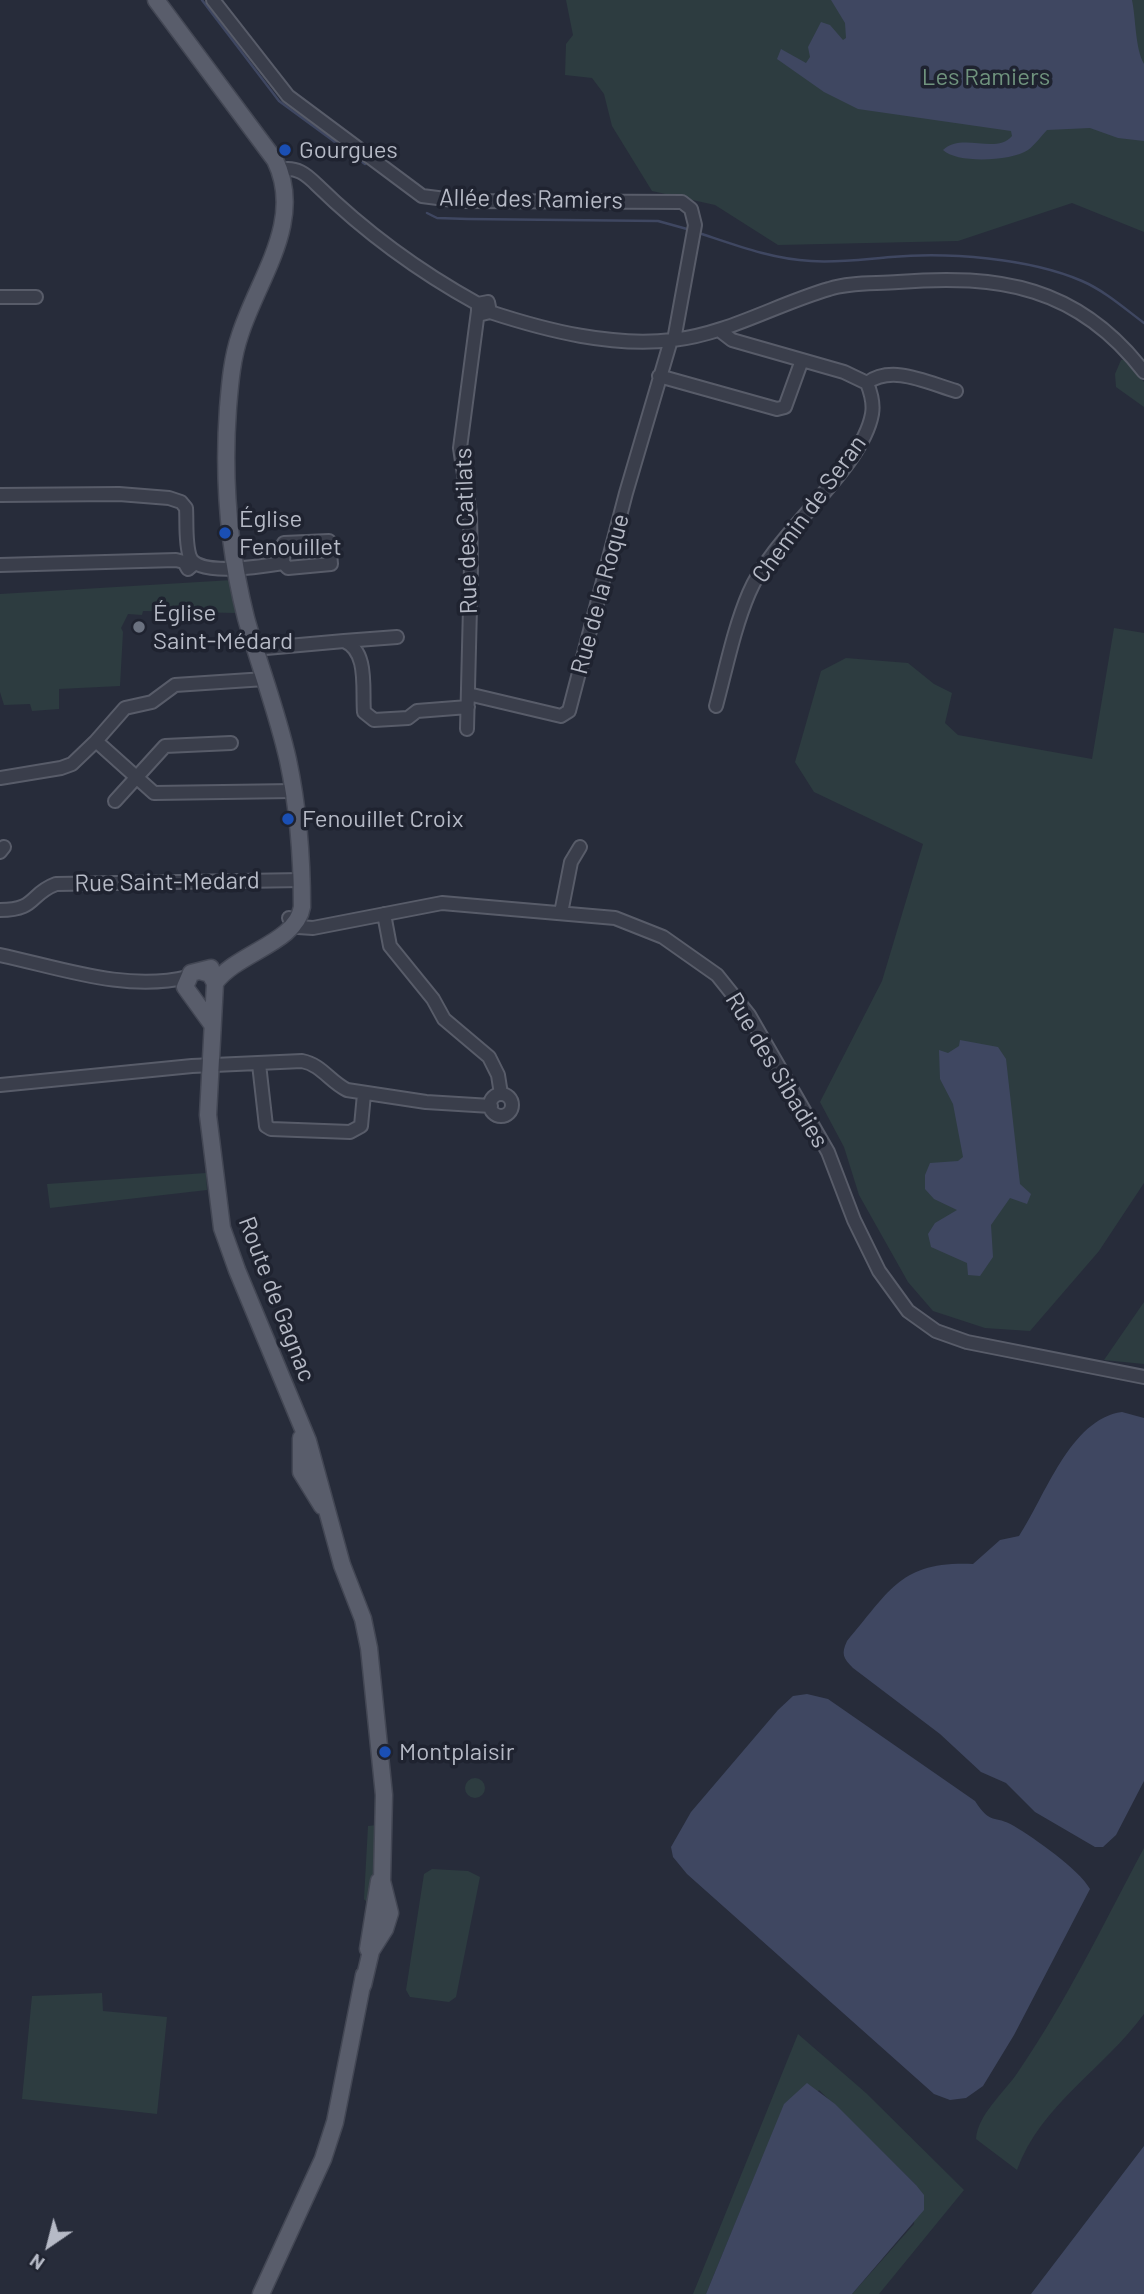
<!DOCTYPE html>
<meta charset="utf-8">
<style>
body{margin:0}
#map{position:relative;width:1144px;height:2294px;overflow:hidden;background:#272c3a;font-family:Barlow,sans-serif}
canvas{display:block}
.north{position:absolute;left:14px;top:2210px;width:70px;height:70px;-webkit-text-stroke:5px #1f2330;paint-order:stroke;rotate:215deg;font-size:19px;font-weight:700;line-height:28px;text-align:center;color:#b6bac6}
.north::after{content:'';display:block;margin:auto;width:24px;height:32px;background:#b6bac6;clip-path:polygon(50% 0,100% 100%,50% 72%,0 100%)}
</style>
<div id="map">
<canvas width="1144" height="2294"></canvas>
<div class="north">N</div>
</div>
<script>
const ctx = document.querySelector('canvas').getContext('2d');
ctx.lineJoin = 'round';
function fillPath(path, color) {
  ctx.fillStyle = color;
  ctx.fill(path, 'evenodd');
}
function trace(path, color, width, dash) {
  ctx.strokeStyle = color;
  ctx.lineWidth = width;
  ctx.lineCap = dash ? 'butt' : 'round';
  ctx.setLineDash(dash || []);
  ctx.stroke(path);
}
function write(font, color, halo, rows, align = 'center') {
  ctx.font = font + ' Barlow,sans-serif';
  ctx.lineWidth = 7;
  ctx.setLineDash([]);
  ctx.textBaseline = 'middle';
  ctx.strokeStyle = halo;
  ctx.fillStyle = color;
  for (const [text, x, y, turn = 0] of rows) {
    ctx.save();
    ctx.translate(x, y);
    ctx.rotate((+turn || 0) * Math.PI / 180);
    ctx.textAlign = isNaN(turn) ? turn : align;
    if (halo) ctx.strokeText(text, 0, 0);
    ctx.fillText(text, 0, 0);
    ctx.restore();
  }
}
fillPath(new Path2D(`
 M566,0H1144V232L1072,203L958,241L778,245L715,205L652,191L612,126L604,94L592,78L565,75L566,44L573,35Z
 M1121,360H1125L1144,382V407L1116,387L1115,374Z
 M232,580L238,610L236,613L143,611L142,615L128,614L121,628L123,632L120,686L59,689V709L32,711L30,704L4,705L0,692V594Z
 M1114,628L1144,633V1183L1099,1251L1030,1331L985,1328L933,1311L908,1282L859,1195L844,1147L820,1102L882,981L923,844L814,792L795,762L821,671L846,658L908,663L934,684L952,693L945,723L958,735L1092,759Z
 M206,1173L207,1190L50,1208L47,1184Z
 M1144,1302V1364L1104,1360Z
 M465 1788a10 10 0 1 1 20 0a10 10 0 1 1-20 0Z
 M377,1825L373,1892L369,1905L364,1899L368,1826Z
 M1144,1848V2014C1104,2069 1041,2104 1017,2170L976,2139C978,2114 1004,2093 1018,2072C1066,2002 1104,1923 1144,1848Z
 M432,1869L468,1871L480,1877L456,1997L449,2002L410,1997L406,1990L424,1874Z
 M102,1993L103,2011L167,2017L157,2114L22,2099L32,1996Z
 M798,2034L866,2093L964,2190L879,2294H852L914,2224L916,2185L819,2090L761,2161L706,2294H693Z`), '#2d3c40');
fillPath(new Path2D(`
 M831,0H1132C1136,19 1135,48 1144,64V141L1118,138L1090,128L1047,130C1041,136 1035,145 1028,150C1012,161 957,164 943,150C962,132 996,155 1012,136L1011,131L858,109L824,92L777,59L781,49L806,63L810,57L808,47L821,22L830,25L843,40L846,38L845,23Z
 M960,1040L998,1047L1006,1059L1020,1184L1031,1194L1027,1204L1010,1198L991,1225L993,1257L980,1276L968,1275L967,1263L931,1247L928,1234L935,1223L957,1210L934,1199L925,1189V1175L930,1163L958,1161L963,1157L953,1104L940,1079L939,1050L948,1053L959,1046Z
 M1122,1412L1144,1418V1781L1116,1835L1103,1847H1095L1035,1812L1006,1783L981,1772L940,1734L853,1668C843,1658 841,1654 847,1641C890,1591 900,1561 973,1564L1000,1540L1019,1536C1045,1497 1070,1419 1122,1412Z
 M807,1694L828,1699L975,1801C991,1826 994,1814 1014,1826C1034,1838 1079,1869 1090,1889L1014,2035L983,2086L966,2098L950,2100L934,2094L687,1874L673,1857L671,1847L691,1812L778,1710L793,1696Z
 M807,2083L835,2104L916,2185L924,2195V2210L852,2294H706L784,2104Z
 M1144,2146V2294H1031Z`), '#3f4761');
trace(new Path2D(`
 M202,0L279,101L365,164
 M427,213L437,218L468,219L658,221L687,229
 M702,234C738,246 773,259 811,261C838,263 865,259 891,257C948,252 1029,258 1082,281C1105,291 1124,308 1144,323`), '#3f4761', 2.5);
const minor = new Path2D(`
 M213,0L288,96L422,196L461,201L682,202L691,209L695,225L674,340
 M280,170C296,166 306,174 317,185C366,233 418,271 478,304
 M0,297H36
 M490,312L488,302L478,304V311L482,314L490,312C548,331 612,347 673,340C727,334 777,304 829,289C850,282 876,284 898,282C999,274 1078,286 1144,372
 M659,376L777,409L785,407L802,360
 M867,383C892,364 928,383 956,391
 M0,495L119,494L169,498L181,502L186,508C187,522 185,543 190,557C198,577 264,566 283,563
 M329,541L331,564L288,568L283,563L284,543Z
 M0,565L176,560L184,562L188,569L194,564
 M344,641L397,637
 M255,649L344,641C369,651 362,690 364,712L374,720L408,718L417,711L468,707
 M265,679L175,685L152,702L125,708L96,741L154,793L293,791
 M468,694L561,716L569,711L626,493L671,340
 M716,706C726,669 734,628 749,593C774,533 862,470 872,414C874,403 871,393 867,383L844,372L732,340L719,330
 M467,729L471,566L470,514L460,448L478,311
 M0,778L61,768L72,764L96,741
 M115,801L165,746L231,743
 M0,852L4,847
 M0,910C37,910 29,894 56,884L302,880
 M561,913L571,862L580,847
 M384,914L390,946L433,999L444,1019L489,1057L498,1075L501,1094
 M289,918L298,927L313,928L442,903L615,918L663,937L717,975L749,1015L828,1152L854,1220L879,1271L908,1311L936,1331L967,1342L1144,1377
 M0,955C61,968 126,992 188,977
 M259,1064L266,1126L271,1129L350,1132L361,1126L364,1094
 M0,1085L192,1066L302,1061C322,1065 329,1081 347,1090L426,1102L491,1106
 M490 1105a11 11 0 1 1 22 0a11 11 0 1 1-22 0Z`);
const major = new Path2D(`
 M156,0L275,160C305,221 258,278 240,335C232,358 230,384 228,408C223,477 229,551 246,618C259,665 277,711 288,760C298,807 302,859 302,907C296,943 236,953 215,983
 M200,971L210,974L215,983L208,1115L222,1228L237,1270L308,1441L342,1565L363,1619L369,1648L384,1795L382,1881L390,1913L385,1929L371,1951L363,1985
 M211,1023L185,987L191,973L211,968
 M301,1438V1472L322,1506
 M368,1949L379,1881
 M261,2294L323,2159L335,2122L364,1975`);
trace(minor, '#585c69', 16);
trace(major, '#434754', 19);
trace(minor, '#3a3e4b', 12);
trace(major, '#595d6b', 16);
for (const [x, y, r, color] of [
 [285,150,7,"#1a4fb4"],
 [225,533,7,"#1a4fb4"],
 [139,627,7,"#6b7280"],
 [288,819,7,"#1a4fb4"],
 [385,1752,7,"#1a4fb4"]
]) {
  const dot = new Path2D();
  dot.arc(x, y, r, 0, 2 * Math.PI);
  ctx.fillStyle = color;
  ctx.fill(dot);
  trace(dot, '#1f2330', 2.5);
}
write('24px', '#70947e', '#1f2330', [
 ["Les Ramiers",986,77]
]);
write('24px', '#b6bac6', '#1f2330', [
 ["Gourgues",299,150],
 ["Église",239,519],
 ["Fenouillet",239,547],
 ["Église",153,613],
 ["Saint-Médard",153,641],
 ["Fenouillet Croix",302,819],
 ["Montplaisir",399,1752]
], 'left');
write('24px', '#b6bac6', '#1f2330', [
 ["Allée des Ramiers",531,199,1],
 ["Chemin de Seran",809,509,-54],
 ["Rue des Catilats",466,531,-92],
 ["Rue de la Roque",600,594,-75],
 ["Rue Saint-Medard",167,882,-1],
 ["Rue des Sibadies",777,1070,59],
 ["Route de Gagnac",277,1299,69]
]);
</script>
